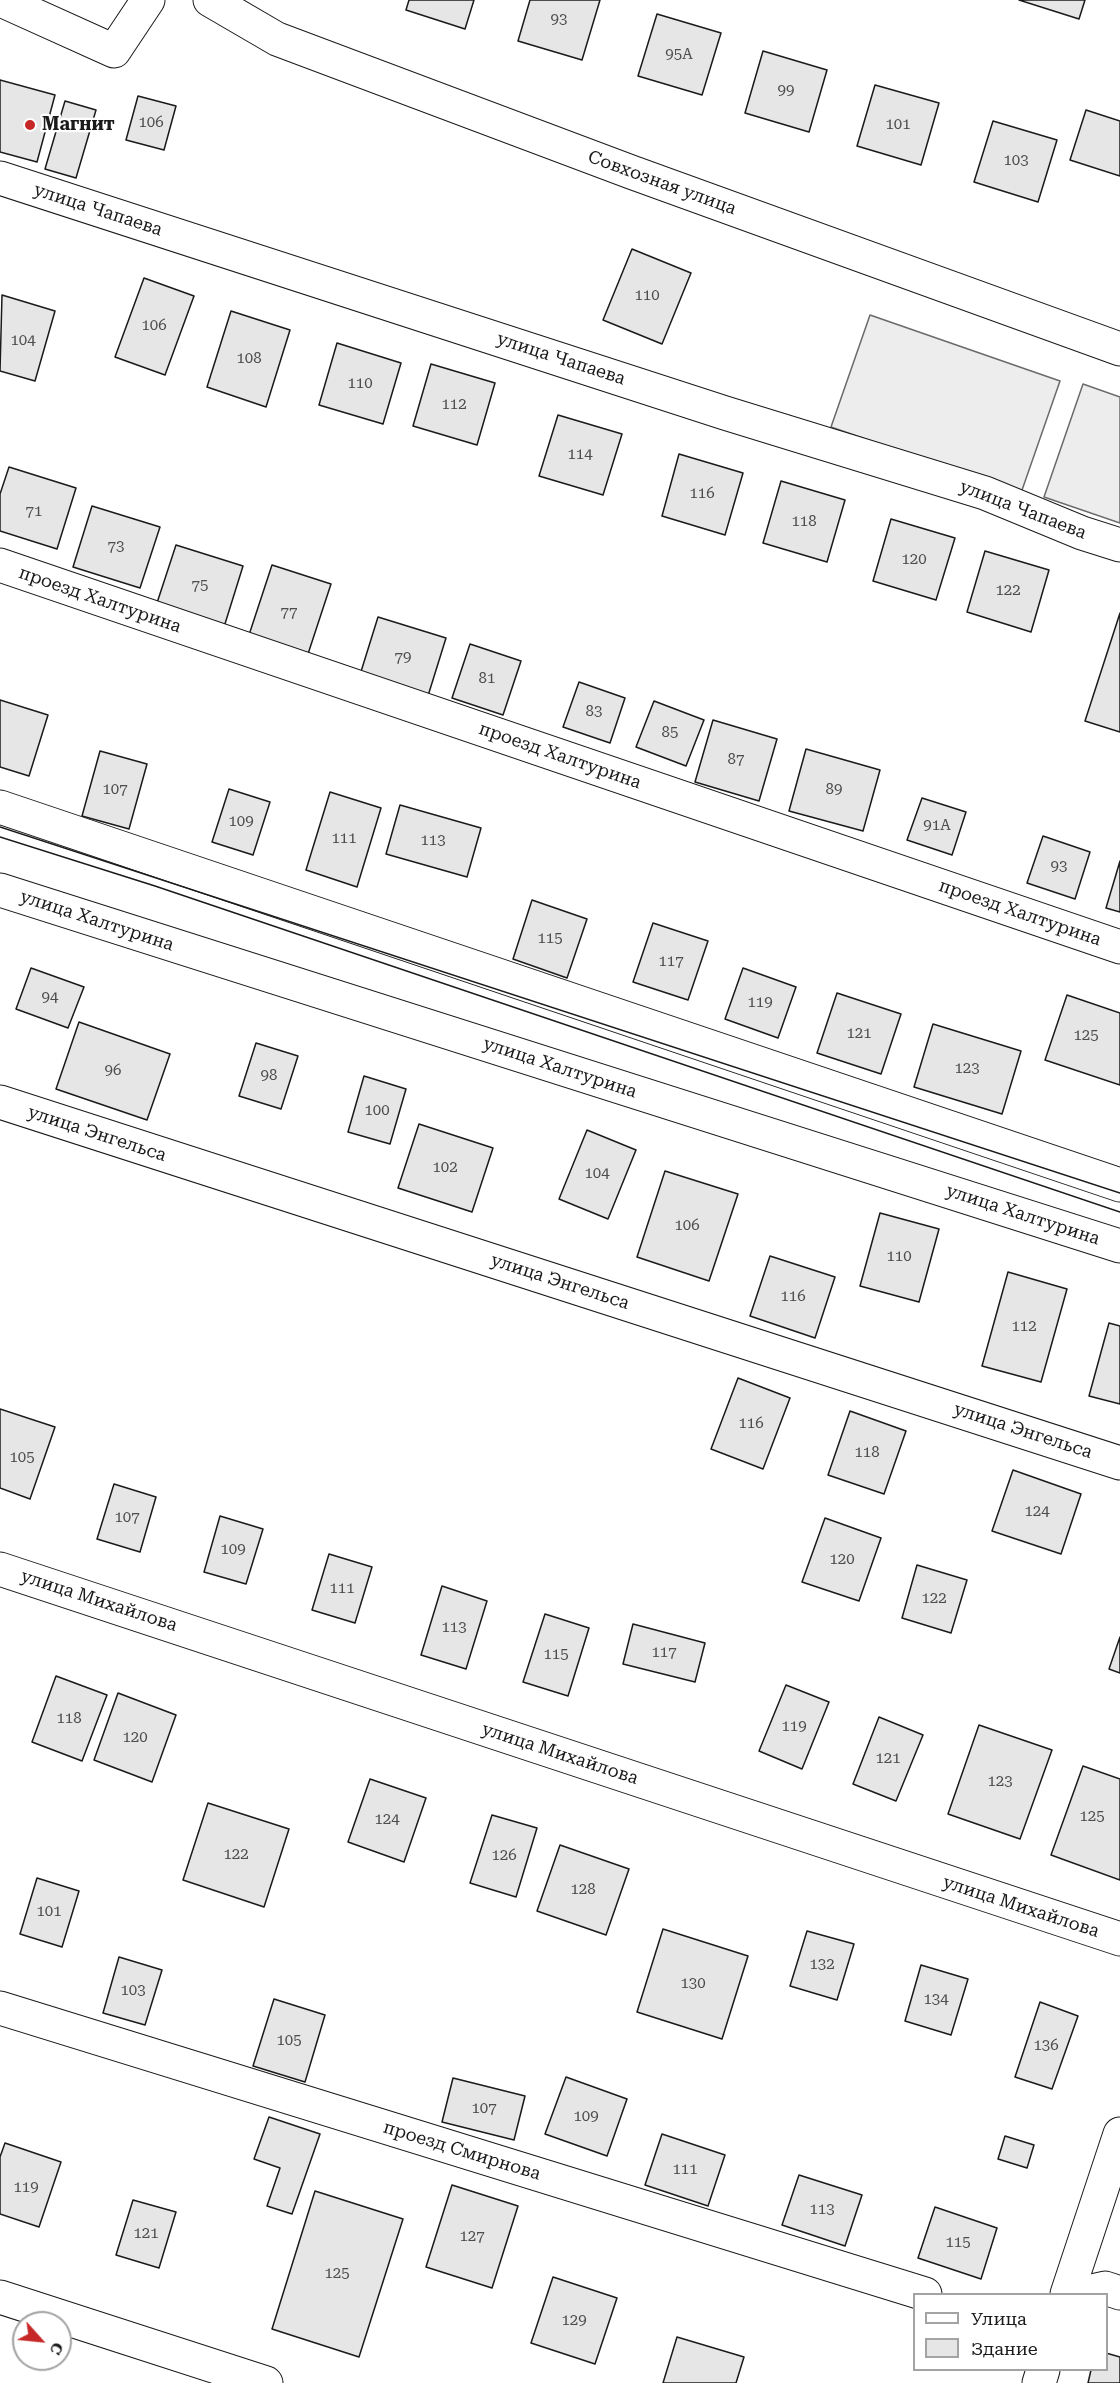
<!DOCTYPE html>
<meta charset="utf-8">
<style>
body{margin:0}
#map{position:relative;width:1120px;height:2383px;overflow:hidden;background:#fff;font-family:"Roboto Serif",serif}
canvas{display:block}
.legend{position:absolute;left:913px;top:2293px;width:195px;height:78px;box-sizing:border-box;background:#fff;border:2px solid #a3a3a3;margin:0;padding:8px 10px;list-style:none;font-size:18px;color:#1a1a1a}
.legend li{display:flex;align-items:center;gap:12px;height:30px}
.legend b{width:30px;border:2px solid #a3a3a3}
.north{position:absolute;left:12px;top:2311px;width:60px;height:60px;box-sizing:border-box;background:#fff;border:2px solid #a3a3a3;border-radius:50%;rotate:117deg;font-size:16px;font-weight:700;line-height:24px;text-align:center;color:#1a1a1a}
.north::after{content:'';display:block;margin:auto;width:21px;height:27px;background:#c62828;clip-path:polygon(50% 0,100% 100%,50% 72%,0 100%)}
</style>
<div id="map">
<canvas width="1120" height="2383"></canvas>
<ul class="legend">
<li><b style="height:8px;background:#fff"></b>Улица</li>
<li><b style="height:16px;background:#e6e6e6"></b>Здание</li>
</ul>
<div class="north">С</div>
</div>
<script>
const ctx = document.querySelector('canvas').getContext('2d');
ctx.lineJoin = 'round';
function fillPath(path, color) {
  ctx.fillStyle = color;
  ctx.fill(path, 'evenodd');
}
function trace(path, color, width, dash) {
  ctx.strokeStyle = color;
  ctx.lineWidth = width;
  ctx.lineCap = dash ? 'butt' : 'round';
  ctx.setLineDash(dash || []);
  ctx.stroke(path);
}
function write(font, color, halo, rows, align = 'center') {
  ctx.font = font + ' "Roboto Serif",serif';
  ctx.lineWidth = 4.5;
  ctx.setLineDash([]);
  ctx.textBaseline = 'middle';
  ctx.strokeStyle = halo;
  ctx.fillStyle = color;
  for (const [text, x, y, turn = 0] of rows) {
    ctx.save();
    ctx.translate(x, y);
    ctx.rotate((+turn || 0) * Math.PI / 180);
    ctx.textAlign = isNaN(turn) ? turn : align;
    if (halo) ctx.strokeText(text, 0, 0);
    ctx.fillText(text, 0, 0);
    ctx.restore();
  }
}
const built = new Path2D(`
 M870,315L1060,381L1021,493L831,427Z
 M1083,384L1120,397V523L1044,497Z`);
fillPath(built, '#ededed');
trace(built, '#6a6a6a', 1.5);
const building = new Path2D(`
 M409,0H474L465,29L406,10Z
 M530,0H600L582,60L518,41Z
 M1019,0H1085L1079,19Z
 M657,14L721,33L702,95L638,76Z
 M763,51L827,70L809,132L745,113Z
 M0,80L55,95L37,162L0,152Z
 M875,85L939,103L921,165L857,146Z
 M138,96L176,106L164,150L126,140Z
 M65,101L96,110L76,178L45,169Z
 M1086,110L1120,121V176L1070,160Z
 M993,121L1057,140L1038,202L974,182Z
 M632,249L691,273L662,344L603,320Z
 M144,278L194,296L165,375L115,357Z
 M2,295L55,311L35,381L0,371Z
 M231,311L290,330L266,407L207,387Z
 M337,343L401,363L383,424L319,405Z
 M431,364L495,383L477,445L413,426Z
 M558,415L622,434L603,495L539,476Z
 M679,454L743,473L725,535L662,516Z
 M9,467L76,488L57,549L0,531V494Z
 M781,481L845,500L827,562L763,543Z
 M92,506L160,527L140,588L73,567Z
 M891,519L955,538L936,600L873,581Z
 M176,545L243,566L224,627L156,606Z
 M985,551L1049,570L1031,632L967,612Z
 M272,565L331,584L306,660L247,641Z
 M1120,613V732L1085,721Z
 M378,617L446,638L427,699L359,678Z
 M470,644L521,661L503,715L452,698Z
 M579,682L625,698L610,743L563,727Z
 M0,700L48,715L29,776L0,767Z
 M654,701L704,720L686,766L636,747Z
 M713,720L777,739L759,801L695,782Z
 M806,749L880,770L863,831L789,811Z
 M100,751L147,764L129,829L82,816Z
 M229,789L270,802L253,855L212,842Z
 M330,792L381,808L357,887L306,870Z
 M922,798L966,812L952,855L907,840Z
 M400,805L481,828L467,877L386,854Z
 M1043,836L1090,852L1075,899L1027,883Z
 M1120,861V912L1106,908Z
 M532,900L587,919L567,978L513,959Z
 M653,923L708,941L688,1000L633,982Z
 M31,968L84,987L68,1028L16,1009Z
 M743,968L796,987L778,1038L725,1019Z
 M837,993L901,1014L881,1074L817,1053Z
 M1067,995L1120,1013V1085L1045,1060Z
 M79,1022L170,1054L147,1120L56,1089Z
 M933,1024L1021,1051L1002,1114L914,1087Z
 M256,1043L298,1056L281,1109L239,1096Z
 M364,1076L406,1089L390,1144L348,1132Z
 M419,1124L493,1148L472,1212L398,1188Z
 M587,1130L636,1150L608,1219L559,1199Z
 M665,1171L738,1194L709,1281L637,1257Z
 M880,1213L939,1229L919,1302L860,1286Z
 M770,1256L835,1277L815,1338L750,1316Z
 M1008,1272L1067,1289L1041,1382L982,1366Z
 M1109,1323L1120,1326V1404L1089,1396Z
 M738,1378L790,1398L763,1469L711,1449Z
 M0,1409L55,1427L30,1499L0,1488Z
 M850,1411L906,1431L884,1494L828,1475Z
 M1013,1470L1081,1494L1061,1554L992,1531Z
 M114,1484L156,1497L140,1552L97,1539Z
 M220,1516L263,1529L246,1584L204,1572Z
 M825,1518L881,1538L859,1601L802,1582Z
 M329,1554L372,1567L355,1623L312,1610Z
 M917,1565L967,1580L951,1633L902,1618Z
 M442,1586L487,1601L466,1669L421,1655Z
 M545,1614L589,1628L568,1696L523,1682Z
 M633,1624L705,1643L695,1682L623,1664Z
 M1120,1637V1673L1109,1669Z
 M56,1676L107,1695L82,1761L32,1742Z
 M786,1685L829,1702L802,1769L759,1751Z
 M118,1693L176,1715L152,1782L94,1760Z
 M879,1717L923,1735L896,1801L853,1784Z
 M979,1725L1052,1750L1020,1839L948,1814Z
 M1083,1766L1120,1779V1880L1051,1855Z
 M370,1779L426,1798L404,1862L348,1842Z
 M208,1803L289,1829L264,1907L183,1880Z
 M492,1815L537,1828L516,1897L470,1883Z
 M560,1845L629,1869L606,1935L537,1911Z
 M37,1878L79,1891L62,1947L20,1934Z
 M663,1929L748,1956L722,2039L637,2012Z
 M807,1931L854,1944L837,2000L790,1986Z
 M119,1957L162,1970L145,2025L103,2013Z
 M921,1965L968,1979L951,2035L905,2021Z
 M274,1999L325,2015L305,2082L253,2066Z
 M1040,2002L1078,2016L1052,2089L1015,2077Z
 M566,2077L627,2099L607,2156L545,2134Z
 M453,2078L525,2096L514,2140L442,2122Z
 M269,2117L320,2134L292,2214L267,2206L280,2168L254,2159Z
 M662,2134L725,2155L708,2206L645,2185Z
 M1005,2136L1034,2145L1027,2168L998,2159Z
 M5,2143L61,2162L39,2227L0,2214V2157Z
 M799,2175L862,2195L845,2246L782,2225Z
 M452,2185L518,2206L492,2288L426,2267Z
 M315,2191L403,2219L359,2357L272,2329Z
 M133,2200L176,2212L159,2268L116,2255Z
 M935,2207L997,2228L981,2279L918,2258Z
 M553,2277L617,2298L595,2364L531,2343Z
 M677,2337L744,2357L736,2383H663Z
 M1106,2353L1120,2357V2383H1088L1091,2370H1106Z`);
fillPath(building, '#e6e6e6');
trace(building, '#1a1a1a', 1.5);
const minor = new Path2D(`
 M1,0L114,51L148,0
 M210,0L277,39L631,172L1120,349
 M0,178L725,413L985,493L1082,533L1120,545
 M0,565L1120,947
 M0,807L1120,1185
 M0,890L1120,1246
 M0,1102L1120,1463
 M0,1569L1120,1939
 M0,2008L925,2294
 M1067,2294L1120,2134
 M1078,2294L1105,2288L1120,2293
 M0,2297L266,2383
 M1039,2383L1043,2370`);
trace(minor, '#1a1a1a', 35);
trace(minor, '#fff', 33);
trace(new Path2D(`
 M0,827L1120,1193
 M0,837L155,886L1120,1212`), '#1a1a1a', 1.5);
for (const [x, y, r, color] of [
 [30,125,6,"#c62828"]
]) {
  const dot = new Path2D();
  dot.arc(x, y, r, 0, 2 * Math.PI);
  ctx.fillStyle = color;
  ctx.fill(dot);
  trace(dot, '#fff', 2);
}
write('15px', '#4d4d4d', null, [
 ["93",559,20],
 ["95А",679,55],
 ["99",786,91],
 ["106",151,123],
 ["101",898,125],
 ["103",1016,161],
 ["110",647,296],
 ["106",154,326],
 ["104",23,341],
 ["108",249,359],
 ["110",360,384],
 ["112",454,405],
 ["114",580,455],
 ["116",702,494],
 ["71",34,512],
 ["118",804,522],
 ["73",116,547],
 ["120",914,560],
 ["75",200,586],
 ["122",1008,591],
 ["77",289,613],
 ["79",403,658],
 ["81",487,679],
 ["83",594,712],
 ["85",670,733],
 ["87",736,760],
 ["107",115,790],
 ["89",834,790],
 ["109",241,822],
 ["91А",937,826],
 ["111",344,839],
 ["113",433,841],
 ["93",1059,867],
 ["115",550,939],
 ["117",671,962],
 ["94",50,998],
 ["119",760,1003],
 ["121",859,1034],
 ["125",1086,1036],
 ["123",967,1069],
 ["96",113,1071],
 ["98",269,1076],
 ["100",377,1111],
 ["102",445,1168],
 ["104",597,1174],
 ["106",687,1226],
 ["110",899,1257],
 ["116",793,1297],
 ["112",1024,1327],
 ["116",751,1424],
 ["118",867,1453],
 ["105",22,1458],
 ["124",1037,1512],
 ["107",127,1518],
 ["109",233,1550],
 ["120",842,1560],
 ["111",342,1589],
 ["122",934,1599],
 ["113",454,1628],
 ["117",664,1653],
 ["115",556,1655],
 ["118",69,1719],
 ["119",794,1727],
 ["120",135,1738],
 ["121",888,1759],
 ["123",1000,1782],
 ["125",1092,1817],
 ["124",387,1820],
 ["122",236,1855],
 ["126",504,1856],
 ["128",583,1890],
 ["101",49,1912],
 ["132",822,1965],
 ["130",693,1984],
 ["103",133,1991],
 ["134",936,2000],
 ["105",289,2041],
 ["136",1046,2046],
 ["107",484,2109],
 ["109",586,2117],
 ["111",685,2170],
 ["119",26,2188],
 ["113",822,2210],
 ["121",146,2234],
 ["127",472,2237],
 ["115",958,2243],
 ["125",337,2274],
 ["129",574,2321]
]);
write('bold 18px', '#1a1a1a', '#fff', [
 ["Магнит",42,125]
], 'left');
write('18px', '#1a1a1a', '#fff', [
 ["Совхозная улица",662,183,20],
 ["улица Чапаева",98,210,18],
 ["улица Чапаева",561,359,18],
 ["улица Чапаева",1023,510,21],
 ["проезд Халтурина",100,600,19],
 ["проезд Халтурина",560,756,19],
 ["проезд Халтурина",1020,913,19],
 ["улица Халтурина",97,921,18],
 ["улица Халтурина",560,1068,18],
 ["улица Энгельса",97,1134,18],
 ["улица Халтурина",1023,1215,18],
 ["улица Энгельса",560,1282,18],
 ["улица Энгельса",1023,1431,18],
 ["улица Михайлова",99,1601,18],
 ["улица Михайлова",560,1754,18],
 ["улица Михайлова",1021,1907,18],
 ["проезд Смирнова",462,2151,17]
]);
</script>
